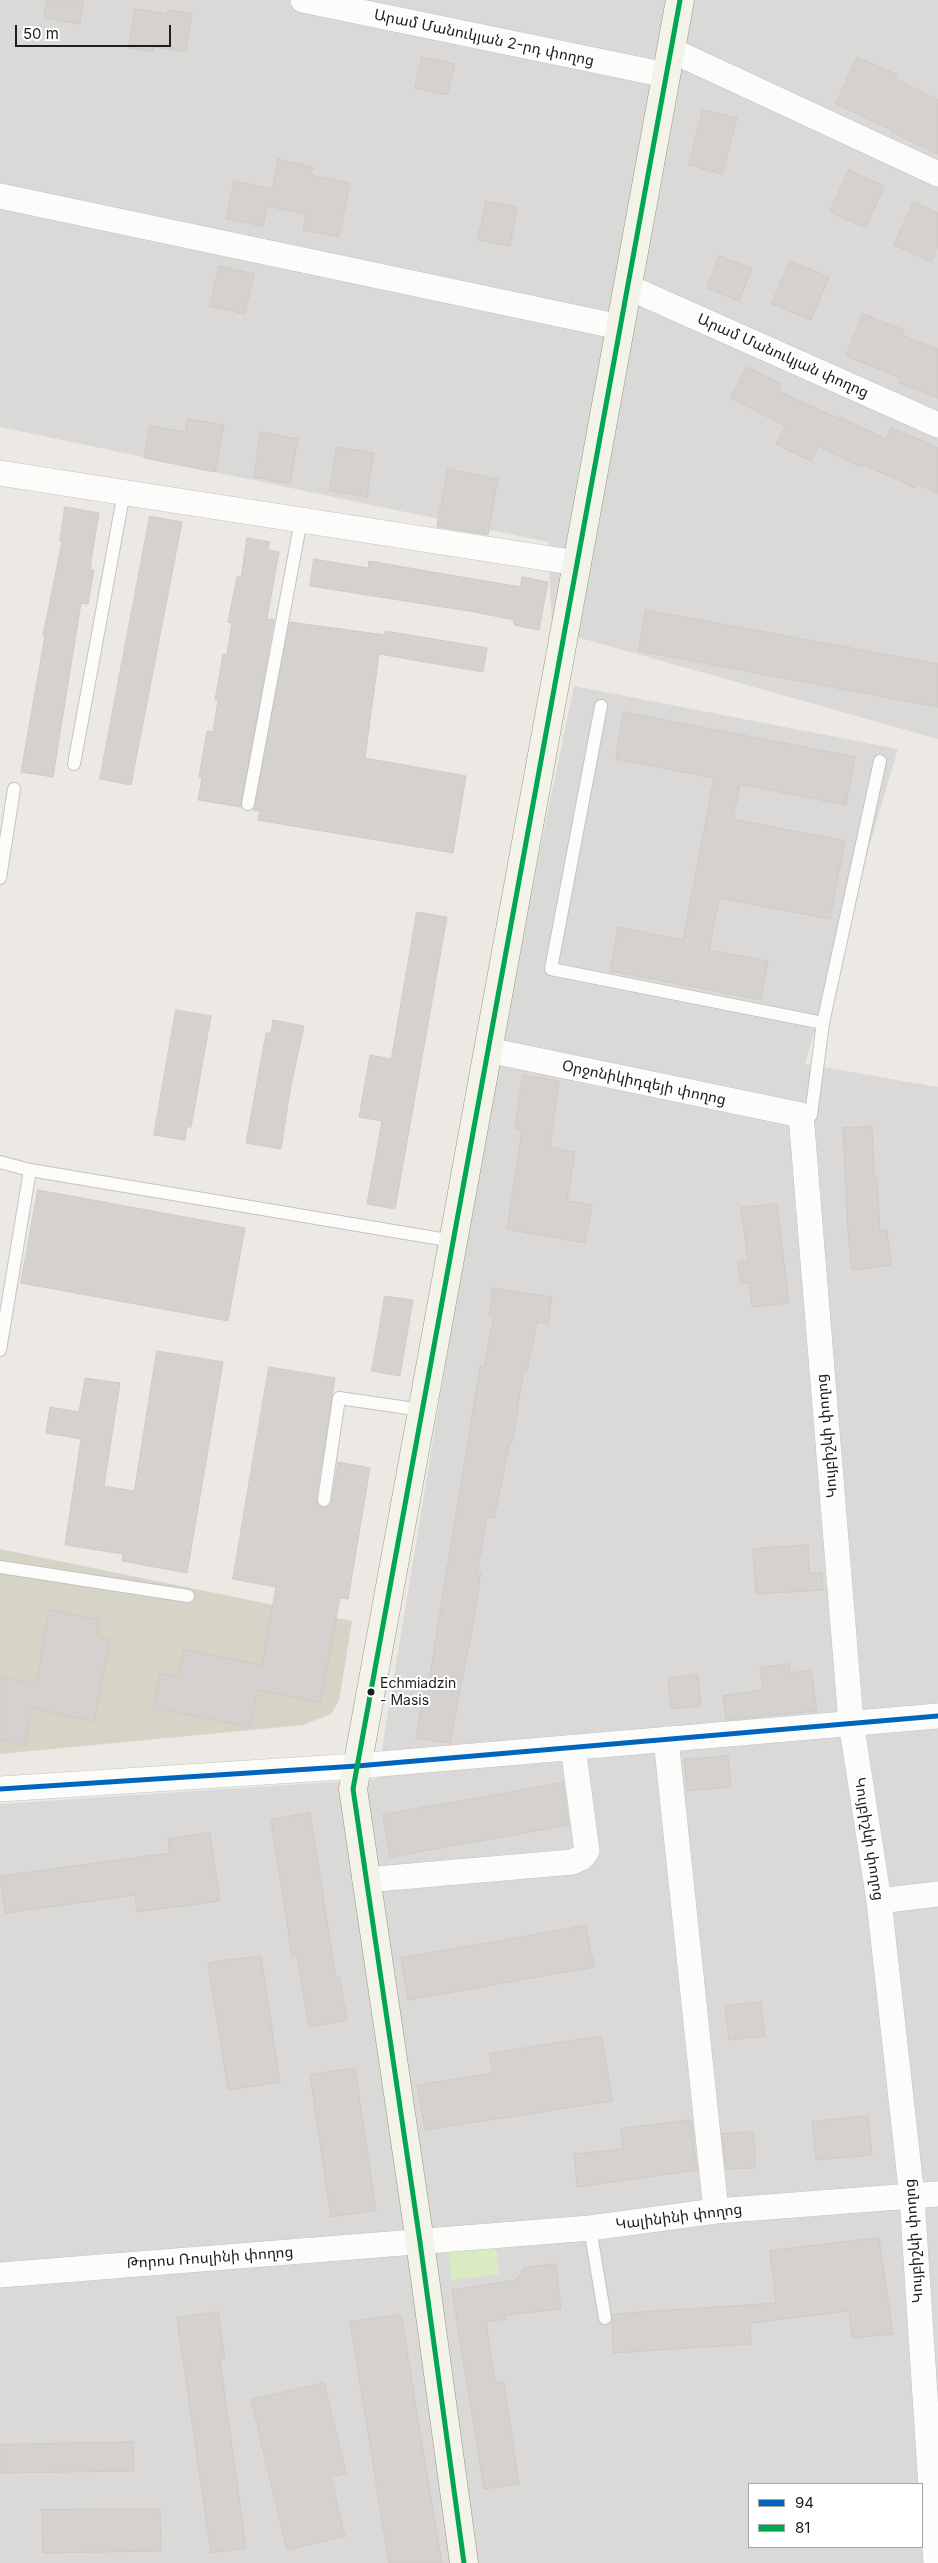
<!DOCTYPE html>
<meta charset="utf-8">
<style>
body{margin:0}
#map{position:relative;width:938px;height:2563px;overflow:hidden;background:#ece9e5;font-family:Inter,sans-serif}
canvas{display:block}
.legend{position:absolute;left:748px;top:2483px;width:175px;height:65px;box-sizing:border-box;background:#fff;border:1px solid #a5a5a5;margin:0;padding:6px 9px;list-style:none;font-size:15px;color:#1d1d1d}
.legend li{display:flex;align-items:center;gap:10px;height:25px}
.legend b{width:25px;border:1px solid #a5a5a5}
.scale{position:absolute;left:15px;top:25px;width:156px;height:22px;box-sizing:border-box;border:2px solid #1d1d1d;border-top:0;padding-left:6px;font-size:15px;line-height:18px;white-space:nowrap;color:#1d1d1d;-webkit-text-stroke:4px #fff;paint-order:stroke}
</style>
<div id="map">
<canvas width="938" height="2563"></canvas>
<ul class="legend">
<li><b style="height:6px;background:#0065bd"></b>94</li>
<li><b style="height:6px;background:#00a651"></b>81</li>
</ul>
<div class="scale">50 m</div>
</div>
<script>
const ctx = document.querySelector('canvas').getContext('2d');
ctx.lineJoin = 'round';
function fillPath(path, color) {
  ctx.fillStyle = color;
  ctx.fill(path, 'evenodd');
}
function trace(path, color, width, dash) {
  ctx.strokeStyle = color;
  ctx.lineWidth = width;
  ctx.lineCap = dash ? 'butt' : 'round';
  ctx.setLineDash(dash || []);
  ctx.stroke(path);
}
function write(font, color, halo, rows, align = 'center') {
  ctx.font = font + ' Inter,"Noto Sans Armenian",sans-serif';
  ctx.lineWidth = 4;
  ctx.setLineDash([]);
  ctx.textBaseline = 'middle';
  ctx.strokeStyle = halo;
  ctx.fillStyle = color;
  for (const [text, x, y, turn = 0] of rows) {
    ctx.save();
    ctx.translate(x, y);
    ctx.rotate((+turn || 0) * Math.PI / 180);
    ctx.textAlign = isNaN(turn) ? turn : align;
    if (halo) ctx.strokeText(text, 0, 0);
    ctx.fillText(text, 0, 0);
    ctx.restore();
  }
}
fillPath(new Path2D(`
 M0,0H938V739L552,630L548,542L0,427Z
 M574,686L898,749L805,1064L938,1087V2563H0V1804L377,1779L494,1071ZM749,2484H922V2547H749Z`), '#dbd9d7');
fillPath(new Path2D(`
 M0,1549L352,1621L339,1701L331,1714L303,1725L0,1754Z`), '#d5d4c6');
fillPath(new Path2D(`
 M496,2245L499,2274L451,2280L449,2252Z`), '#daebc2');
const building = new Path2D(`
 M47,0H84L80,24L44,18Z
 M135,9L167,14L168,10L192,13L186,52L154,47L153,52L129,48Z
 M422,57L455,64L447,95L415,88Z
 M857,57L898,75L896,79L938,100V154L891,132L892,130L836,104Z
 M703,110L737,118L722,174L689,165Z
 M278,159L313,167L311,175L350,183L339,237L303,230L306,214L267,206L263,226L226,219L234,181L272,189Z
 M849,170L884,186L866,228L830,212Z
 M486,201L517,207L510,246L478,240Z
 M914,202L938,213V246L931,262L894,245Z
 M719,256L752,268L739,301L707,288Z
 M790,261L829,277L811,320L772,304Z
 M219,266L254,274L245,314L210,306Z
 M863,314L904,330L902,335L938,349V398L899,383L901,378L846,356Z
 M747,367L781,384L778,391L839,419L840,417L886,439L891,427L938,448V493L917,484L915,488L863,464L861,467L818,446L811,461L776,444L785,426L731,398Z
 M188,419L224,425L215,472L144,458L150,426L185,432Z
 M261,432L298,439L290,484L254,477Z
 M337,447L374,453L367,497L330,491Z
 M448,469L498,479L488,535L437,527Z
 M65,507L99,513L91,561V570H94L88,604L81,603L53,777L21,772L45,636L43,635L48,611L62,542L60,541Z
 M150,516L182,522L131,785L100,779Z
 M247,538L270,542L268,550L279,552L267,619L274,620L241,807L198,800L202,777H199L207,731L213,732L218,700H215L219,678L223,654H227L232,623L228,622L237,577H241Z
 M314,559L368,568L369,561L520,587L522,577L548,582L539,630L514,625V620L475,612L310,586Z
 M646,610L938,664V707L639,651Z
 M290,622L385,635V631L487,648L483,672L379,654L365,758L466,776L453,853L258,820L260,811L254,810Z
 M624,712L855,757L846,805L740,784L733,819L845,841L830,919L719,898L709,950L768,961L761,1000L610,971L618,927L683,940L714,778L616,759Z
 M417,912L447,917L395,1209L367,1204L382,1121L359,1117L370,1055L391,1059Z
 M176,1010L211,1016L191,1127H187L185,1140L154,1135Z
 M273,1020L304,1026L291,1085L281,1149L246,1143L266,1033H271Z
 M523,1075L559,1081L550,1147L575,1152L567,1201L592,1205L585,1243L507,1229L522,1130L515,1129Z
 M872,1127L874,1178H877L880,1231L887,1230L891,1265L852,1270L848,1234L843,1128Z
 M38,1190L245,1228L228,1321L21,1283Z
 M777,1204L789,1303L752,1307L749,1283L741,1284L738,1262L748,1261L741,1208Z
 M493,1288L552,1297L548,1324L537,1322L527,1371L524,1370L512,1443L510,1442L494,1518L487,1516L477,1572H481L471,1635L450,1743L416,1738L423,1692L427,1693L480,1367H484L494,1316L490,1315Z
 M385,1296L413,1300L400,1376L372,1371Z
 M157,1351L223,1362L187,1573L122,1561L123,1554L65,1545L81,1439L46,1433L50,1407L79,1412L85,1378L120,1383L104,1486L134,1491Z
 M269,1367L335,1378L316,1499L319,1506L323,1508L331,1505L338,1462L370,1468L348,1599L340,1598L320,1702L257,1690L250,1727L154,1708L160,1674L179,1677L184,1650L262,1665L276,1587L233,1579Z
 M808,1545L809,1573L822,1572L823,1590L756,1594L753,1549Z
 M49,1610L100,1620L97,1636L110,1639L94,1721L31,1708L25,1745L0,1740V1677L36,1683Z
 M789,1664L790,1673L811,1670L817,1711L726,1720L723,1696L763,1690L760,1668Z
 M698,1675L701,1706L671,1709L668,1678Z
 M728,1756L731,1787L687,1791L684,1760Z
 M563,1783L569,1825L390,1857L383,1815Z
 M310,1813L336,1978L339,1977L347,2020L309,2027L297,1956H292L271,1820Z
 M210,1833L220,1901L137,1912L135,1895L5,1913L0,1876L170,1853L168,1839Z
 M586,1926L594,1967L408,2000L401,1958Z
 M261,1956L280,2082L228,2090L208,1963Z
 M761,2002L765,2036L729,2040L725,2006Z
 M602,2036L612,2101L425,2130L417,2085L493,2073L490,2054Z
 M355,2068L376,2210L331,2217L310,2075Z
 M868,2116L872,2155L816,2160L812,2122Z
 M691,2120L697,2170L577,2187L574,2154L623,2149L621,2129Z
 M754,2132L755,2168L726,2169L722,2134Z
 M879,2238L893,2334L852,2338L849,2311L750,2323L751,2344L613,2353L612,2314L776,2303L770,2251Z
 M556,2264L561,2309L505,2315L506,2319L486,2322L495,2383L504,2382L519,2484L484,2489L452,2290L516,2280L524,2268Z
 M218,2312L225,2359L220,2360L246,2548L211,2553L177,2318Z
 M401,2315L442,2563H389L350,2322Z
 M324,2383L346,2473L331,2477L345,2536L287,2550L251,2400Z
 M133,2442L134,2471L0,2473V2445Z
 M160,2509L161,2551L43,2553L42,2510Z`);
fillPath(building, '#d4d1ce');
trace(building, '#cfcac6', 1);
const lane = new Path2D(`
 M601,706L551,969L823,1023
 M74,764L124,492
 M248,804L301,520
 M0,878L14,789
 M811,1115L823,1023L880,761
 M0,1162L30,1170L453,1241
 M0,1350L30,1170
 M324,1500L339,1398L422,1410
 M0,1567L188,1596
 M590,2228L605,2318`);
const street = new Path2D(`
 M303,0L666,75
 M671,50L938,174
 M0,196L620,327
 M628,287L938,425
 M0,473L577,563
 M488,1050L801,1115L851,1722L879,1901L912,2197L936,2563
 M666,1739L716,2211
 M0,1789L357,1766L938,1716
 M365,1880L572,1862L581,1858L587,1851L573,1747
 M879,1901L938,1894
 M0,2275L590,2228L716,2211L938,2194`);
const secondary = new Path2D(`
 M464,2563L420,2242L353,1789L680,0`);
trace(lane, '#c4c3c1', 14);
trace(street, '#c4c3c1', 26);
trace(secondary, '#95957c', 29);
trace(lane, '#fcfcfb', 12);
trace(street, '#fcfcfb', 25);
trace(secondary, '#f3f3e9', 28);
trace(new Path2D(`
 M0,1789L357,1766L938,1716`), '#0065bd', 5);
trace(new Path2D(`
 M464,2563L420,2242L353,1789L680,0`), '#00a651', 5);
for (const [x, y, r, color] of [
 [371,1692,4.5,"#1d1d1d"]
]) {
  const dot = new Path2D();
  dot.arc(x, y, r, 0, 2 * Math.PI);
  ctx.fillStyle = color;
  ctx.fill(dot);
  trace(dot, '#fff', 2);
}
write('14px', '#1d1d1d', '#fff', [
 ["Echmiadzin",380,1684],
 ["- Masis",380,1701]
], 'left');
write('15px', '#1d1d1d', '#fff', [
 ["Արամ Մանուկյան 2-րդ փողոց",484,38,12],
 ["Արամ Մանուկյան փողոց",783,356,24],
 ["Օրջոնիկիդզեյի փողոց",644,1083,12],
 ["Կույբիշևի փողոց",827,1436,-95],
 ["Կույբիշևի փողոց",869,1839,81],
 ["Կալինինի փողոց",679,2217,-7],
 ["Կույբիշևի փողոց",914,2241,-94],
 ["Թորոս Ռոսլինի փողոց",210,2258,-4]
]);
</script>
